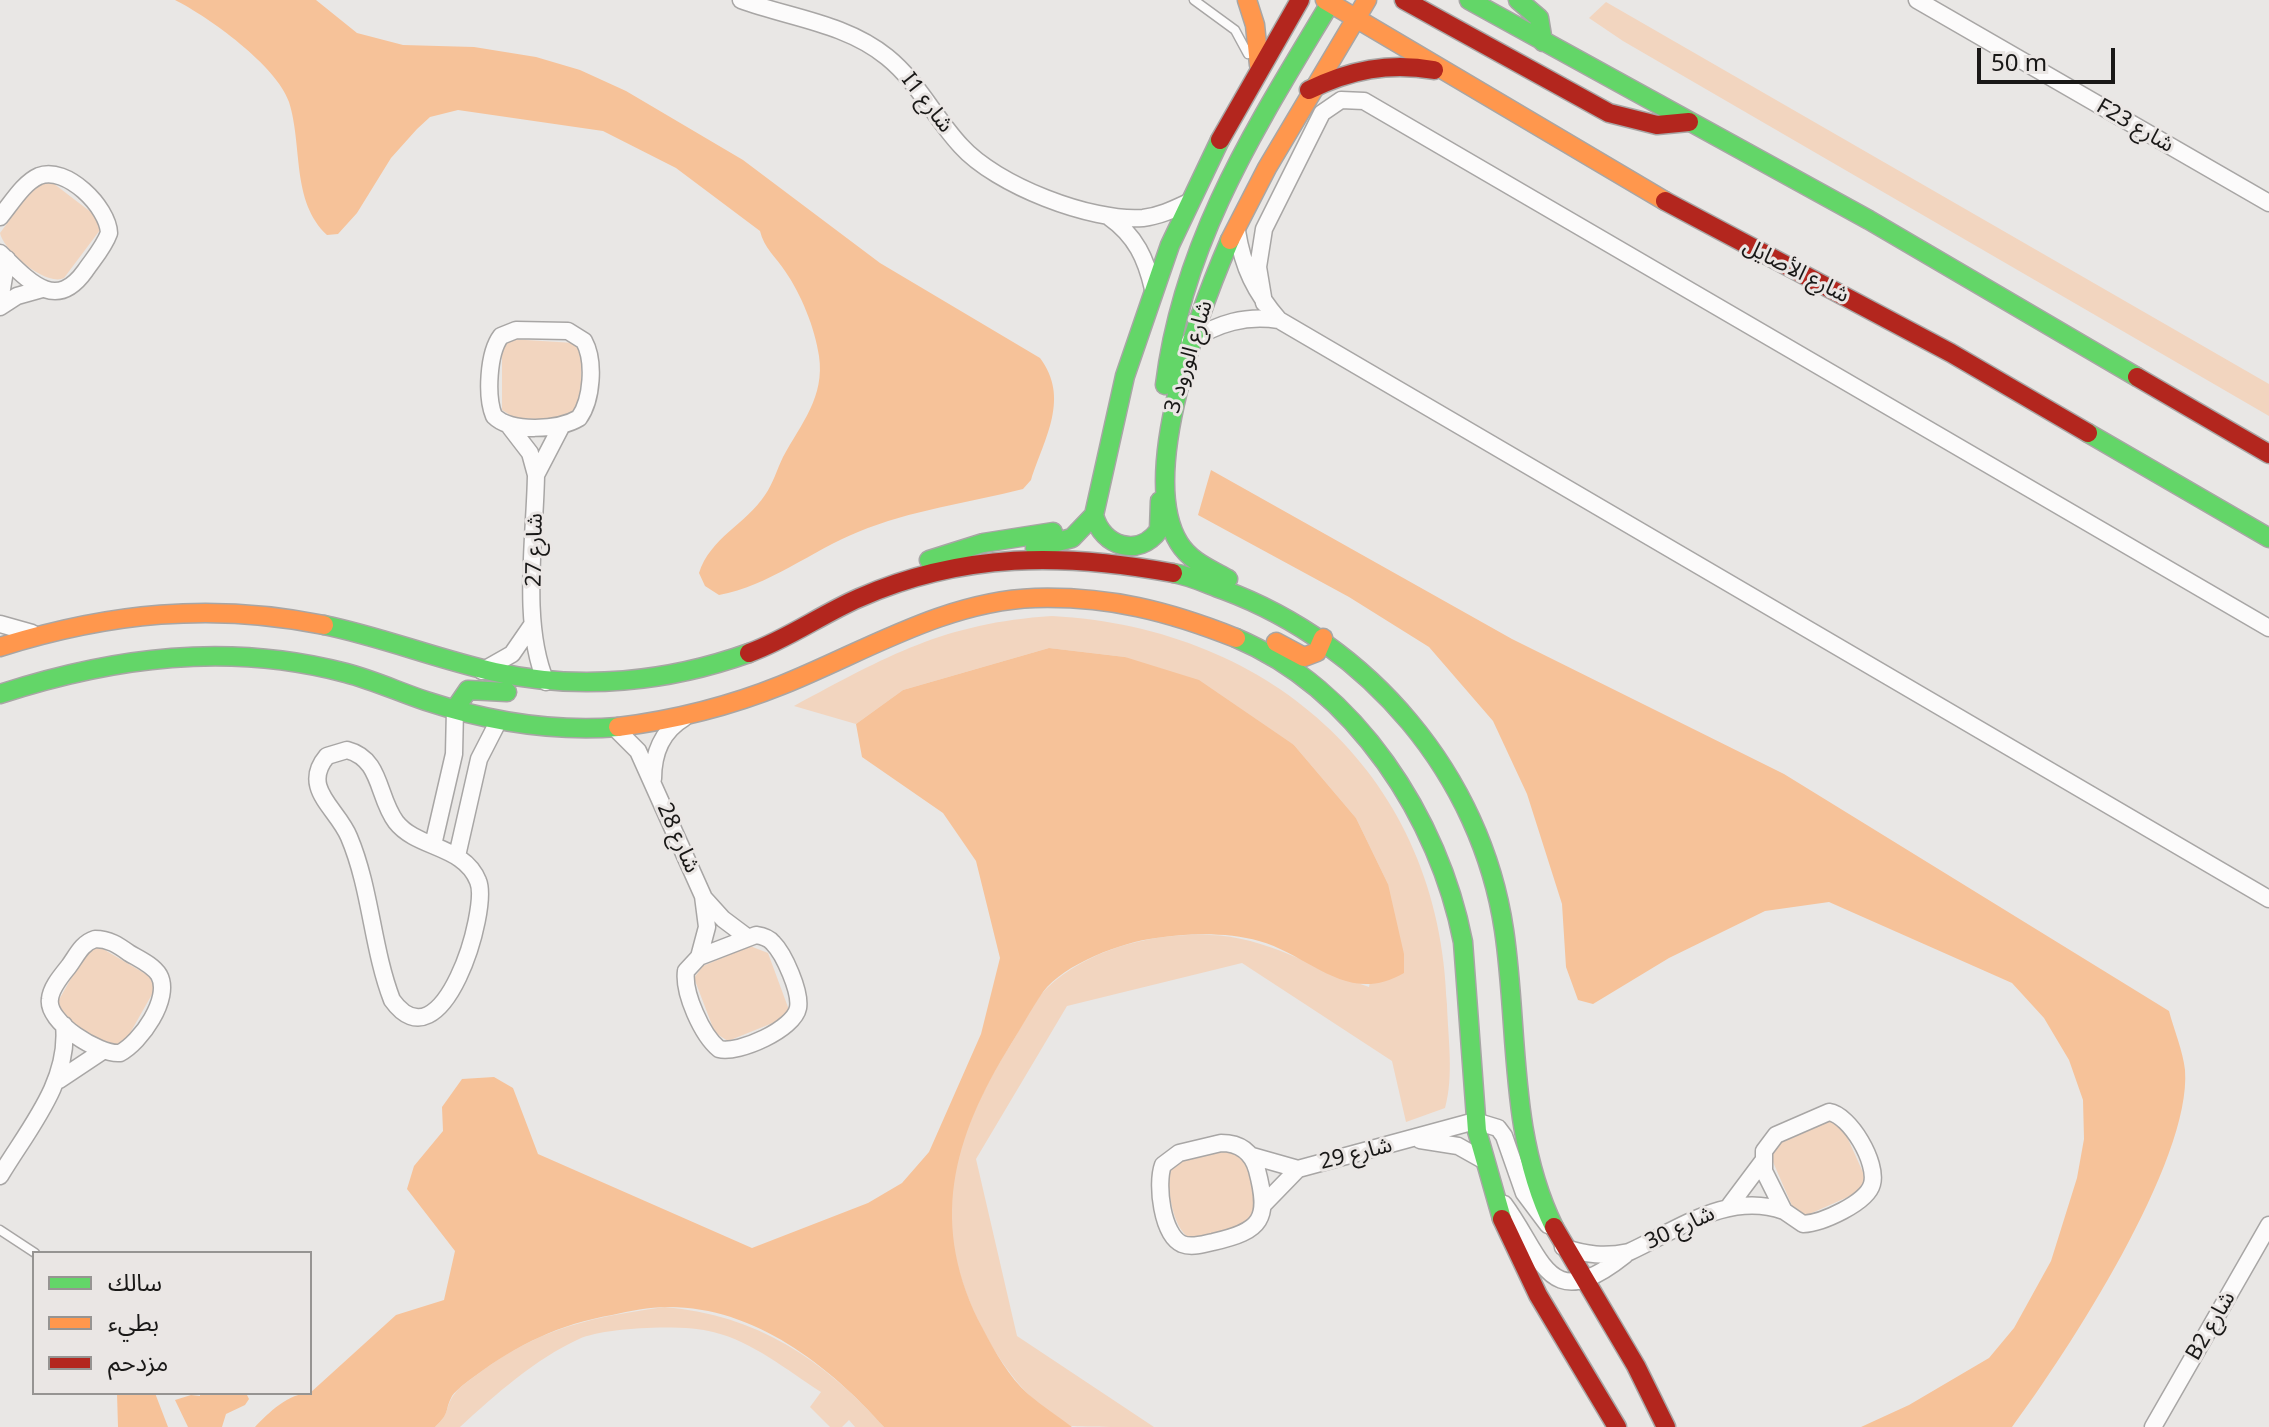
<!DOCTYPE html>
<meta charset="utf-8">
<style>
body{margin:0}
#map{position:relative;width:2269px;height:1427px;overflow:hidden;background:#e9e7e5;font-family:"Noto Sans","Noto Sans Arabic",sans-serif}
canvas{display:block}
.legend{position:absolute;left:32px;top:1251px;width:280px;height:144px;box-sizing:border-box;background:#eae6e4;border:2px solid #969492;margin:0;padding:10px 14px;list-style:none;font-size:24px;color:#191817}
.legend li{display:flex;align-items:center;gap:16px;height:40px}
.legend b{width:40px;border:2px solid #969492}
.scale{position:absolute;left:1977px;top:48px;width:138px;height:36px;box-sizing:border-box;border:4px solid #191817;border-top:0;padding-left:10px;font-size:24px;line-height:28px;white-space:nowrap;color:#191817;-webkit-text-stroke:6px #eae6e4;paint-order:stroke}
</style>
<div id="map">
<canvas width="2269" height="1427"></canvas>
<ul class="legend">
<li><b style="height:10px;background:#63d668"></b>سالك</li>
<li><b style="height:10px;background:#ff974d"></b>بطيء</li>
<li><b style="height:10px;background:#b3261e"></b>مزدحم</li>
</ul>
<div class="scale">50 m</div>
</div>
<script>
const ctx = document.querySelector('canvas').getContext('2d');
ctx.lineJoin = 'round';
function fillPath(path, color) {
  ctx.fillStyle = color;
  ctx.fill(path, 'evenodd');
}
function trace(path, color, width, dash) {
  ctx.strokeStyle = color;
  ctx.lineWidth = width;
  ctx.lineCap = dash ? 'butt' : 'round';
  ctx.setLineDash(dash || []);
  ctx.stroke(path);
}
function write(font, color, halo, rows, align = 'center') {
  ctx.font = font + ' "Noto Sans","Noto Sans Arabic",sans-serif';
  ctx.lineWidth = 6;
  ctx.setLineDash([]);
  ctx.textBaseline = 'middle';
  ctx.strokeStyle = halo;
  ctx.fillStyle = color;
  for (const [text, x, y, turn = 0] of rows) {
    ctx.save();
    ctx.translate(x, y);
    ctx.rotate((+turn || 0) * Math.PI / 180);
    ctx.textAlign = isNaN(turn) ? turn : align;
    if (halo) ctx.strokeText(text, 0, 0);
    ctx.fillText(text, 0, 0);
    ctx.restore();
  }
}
fillPath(new Path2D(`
 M1606,2L2269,384V416L1623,41L1589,18Z
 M49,180L96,216L100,230L64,278C46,287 3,250 0,233L36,184Z
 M510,339L574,343L582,354L580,409L563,420L515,418L502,410V350Z
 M1052,616C1274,628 1441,778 1447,1005C1448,1038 1454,1076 1445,1108L1406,1122L1392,1061L1242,963L1067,1006L976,1159L1017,1336L1154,1427C1136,1427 1085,1427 1070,1426C1002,1392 948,1280 949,1207C951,1151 982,1090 1011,1044C1022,1027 1032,1002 1047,988C1090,948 1152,933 1209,935C1266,936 1315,969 1369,987L1388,884L1356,818L1294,745L1125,657L1049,648L903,690L856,724L794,706C887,656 944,623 1052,616Z
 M98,946L149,976L155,989L125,1042C105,1054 66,1022 56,1005L86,952Z
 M750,946L768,953L789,1010L780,1020L728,1041L715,1033L694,978L703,966Z
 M1832,1119L1843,1128L1866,1179L1859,1192L1805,1216L1793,1208L1770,1155L1777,1143Z
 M1230,1149L1236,1150C1251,1167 1261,1202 1252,1224L1194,1240C1173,1234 1168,1191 1168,1172L1179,1160Z
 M665,1307C757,1315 823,1359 884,1427H855L849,1420L842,1427H830L810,1407L821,1392C788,1371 752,1341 713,1332C685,1324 605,1327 579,1339C535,1359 495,1395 460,1427H435C451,1412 444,1410 453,1396C460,1385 476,1376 486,1368C545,1326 595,1317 665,1307Z`), '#f2d5bf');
fillPath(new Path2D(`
 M175,0H316L357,33L403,45L474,47L536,57L580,70L626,91L743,160L880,263L1040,358C1070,398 1045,437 1031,480L1023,489C968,503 911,510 858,532C811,551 769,586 719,595L705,586L699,573C710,538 746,524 765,495C773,484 777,469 783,457C801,424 825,397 819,356C815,328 801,294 785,271C776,257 764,248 760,231L676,168L603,131L458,110L430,117L417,129L391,158L357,213L338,234L327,235C291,201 303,147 289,102C277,66 209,17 175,0Z
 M1211,470L1512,639L1784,774L2169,1011C2174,1030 2183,1051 2185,1070C2192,1161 2067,1353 2012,1427H1861L1909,1405L1989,1358L2014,1328L2051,1261L2077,1178L2084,1139L2083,1100L2069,1060L2044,1018L2012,983L1829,902L1765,911L1669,958L1593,1004L1578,1000L1566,967L1562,904L1527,794L1493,721L1429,647L1349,597L1198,515Z
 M1049,648L1125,657L1199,680L1294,745L1356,818L1388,884L1404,954V973C1347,1006 1312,956 1259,941C1228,932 1188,933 1156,938C1122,942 1064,964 1043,992C1031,1009 1022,1027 1011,1044C952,1139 928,1225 983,1329C995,1352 1009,1377 1028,1394C1042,1406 1058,1416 1072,1427H884C829,1365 753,1306 667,1307C649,1307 630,1311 612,1315C560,1324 518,1344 475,1376C468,1381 457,1389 452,1396C444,1411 451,1412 435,1427H255C268,1413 289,1393 310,1393L396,1315L444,1300L455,1251L407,1189L414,1166L443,1131L442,1107L462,1079L494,1077L513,1088L538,1154L752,1248L868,1203L902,1183L929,1152L981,1034L1000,958L976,861L943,813L862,757L856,724L903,690Z
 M117,1393H155L168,1427H118Z
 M200,1393H246L249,1399L245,1405L226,1414L222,1427H188L175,1400L191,1395L200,1396Z`), '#f6c299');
const lane = new Path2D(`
 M1194,0L1235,30L1248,54
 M0,1230L35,1253`);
const street = new Path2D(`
 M741,0C790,18 845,23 887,57C918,82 934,117 961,146C996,185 1091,222 1143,218C1160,216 1174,209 1189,202
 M1917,0L2269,203
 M0,217C11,204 23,183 39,176C66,165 108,207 109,233C104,247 94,258 85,271C55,313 28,280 0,253
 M1109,217C1136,236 1146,259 1153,289
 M1237,231C1243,268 1255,292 1279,320L2269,899
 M0,301L7,259
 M1264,303L1258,267L1264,229L1322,113L1341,100L1364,101L2269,628
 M0,307L17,296L42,289
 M516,330L568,331L584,341C595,361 592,400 579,418C559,430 511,433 494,416C486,397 488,353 501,336Z
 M1190,341C1219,323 1245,315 1279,320
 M510,427L530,453L536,475C535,539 521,623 546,682
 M536,475L562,425
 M0,624L32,633
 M482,671L512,654L532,625
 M614,727L638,751L703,896L707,927L699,957
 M347,750C382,759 377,797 396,822C417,849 464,845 478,881C490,909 442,1070 392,1000C372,948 371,889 349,837C337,808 300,788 327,756Z
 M653,779C653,754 662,731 684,718
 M433,845L454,754L455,709
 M457,856L479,759L499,720
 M704,898L723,919L747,937
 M756,935C763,936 769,938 773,943C784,954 801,992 798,1008C794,1029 739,1054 719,1049C702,1035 683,993 686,971L699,957Z
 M95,939C109,939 118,945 129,953C139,959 153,965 159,975C172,998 140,1043 120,1053C99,1055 46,1022 50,999C51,987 62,975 69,966C77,955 82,943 95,939Z
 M59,1080L101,1052
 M1829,1112C1850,1115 1878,1163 1872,1184C1867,1203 1822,1223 1803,1224L1784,1211L1764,1171V1151L1776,1135Z
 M1420,1140L1458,1146L1483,1160
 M1221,1143C1240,1143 1252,1152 1257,1170C1270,1219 1262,1231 1213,1242C1203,1244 1192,1248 1182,1244C1162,1235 1156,1184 1163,1165L1179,1153Z
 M1252,1156L1298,1169L1475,1121L1498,1128L1504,1136L1524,1193L1548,1225
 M0,1176C28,1129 70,1082 64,1025
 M1264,1204L1298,1169
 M1504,1204C1544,1258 1547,1317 1625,1255
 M1730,1205L1763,1161
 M1563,1247C1586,1255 1605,1257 1629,1252C1679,1229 1729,1191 1784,1211
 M2153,1427L2269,1225`);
const fast = new Path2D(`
 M1469,0L1869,220L2137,377
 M1518,0L1539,18L1543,42
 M1165,385C1183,238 1258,124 1332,0
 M2088,433L2269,538
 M1094,515C1102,547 1139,558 1159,530L1160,501
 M1035,548L1072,538L1094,515L1125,376L1170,245L1220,140
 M929,560L983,543L1053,532
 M1173,573C1191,576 1207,584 1224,590C1369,644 1481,775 1504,930C1519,1030 1508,1133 1554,1227
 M1228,579C1210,569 1190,561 1179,543C1137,475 1201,307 1230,240
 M324,625C382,637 437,659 495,672C580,691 668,682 749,653
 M1236,638C1356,689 1439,818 1463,942L1477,1131L1502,1219
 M0,694C114,657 228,642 346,673C373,680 399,692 426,701C487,721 553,732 618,727
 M455,709L468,690L507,692`);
const slow = new Path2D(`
 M1247,0L1255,25L1259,65
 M1325,0L1665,201
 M1230,240L1267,168L1367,0
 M1276,642L1304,657L1317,652L1323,638
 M0,647C108,613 212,602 324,625
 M618,727C674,720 730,706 782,685C864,652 945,601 1035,598C1109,596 1168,611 1236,638`);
const jam = new Path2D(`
 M1404,0L1609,113L1657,125L1689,122
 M1309,90C1350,70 1389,62 1434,70
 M1220,140L1300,0
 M1665,201L1951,353L2088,433
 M2137,377L2269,454
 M749,653C788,639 822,614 859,598C963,552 1064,553 1173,573
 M1502,1219L1538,1295L1617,1427
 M1554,1227L1636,1366L1666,1427`);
trace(lane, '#a8a6a5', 11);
trace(street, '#a8a6a5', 19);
trace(fast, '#a8a6a5', 21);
trace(slow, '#a8a6a5', 21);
trace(jam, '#a8a6a5', 21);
trace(lane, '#fcfbfb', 8);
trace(street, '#fcfbfb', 16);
trace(fast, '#63d668', 18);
trace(slow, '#ff974d', 18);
trace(jam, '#b3261e', 18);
write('22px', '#191817', '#eae6e4', [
 ["I1 شارع",927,103,52],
 ["F23 شارع",2135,126,30],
 ["شارع الأصايل",1796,271,27],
 ["شارع الورود 3",1189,357,-73],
 ["شارع 27",535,550,-89],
 ["شارع 28",678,838,66],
 ["شارع 29",1356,1154,-14],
 ["شارع 30",1680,1228,-25],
 ["B2 شارع",2211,1326,-60]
]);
</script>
